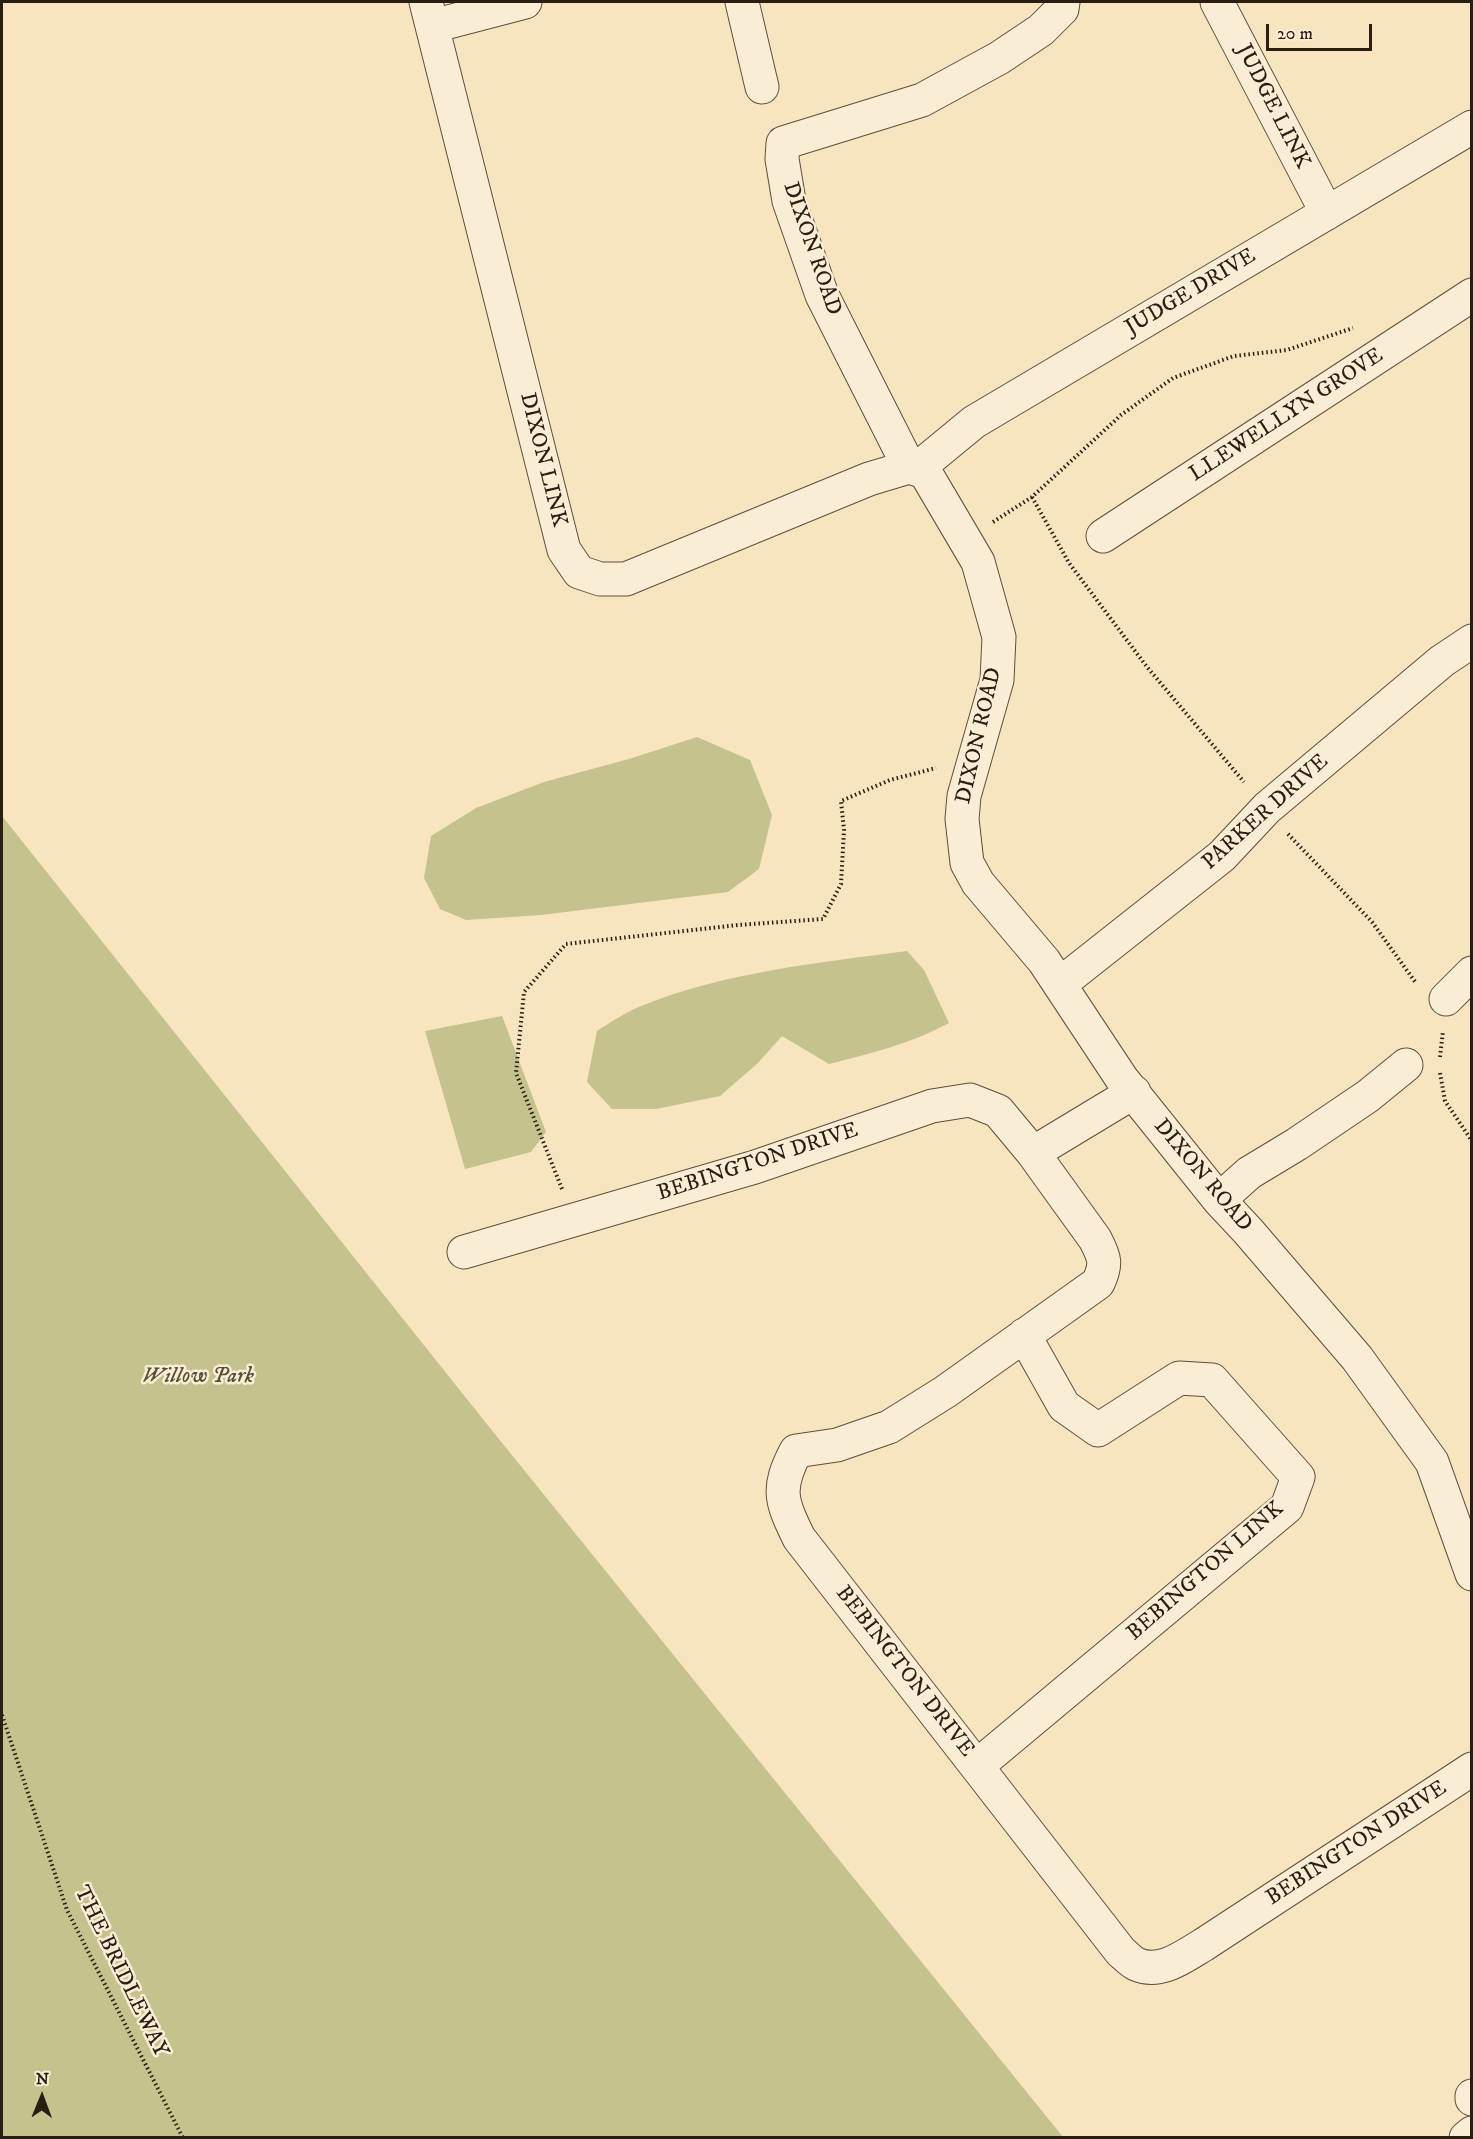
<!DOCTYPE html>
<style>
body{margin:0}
#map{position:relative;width:1473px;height:2139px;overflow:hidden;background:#f8e4be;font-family:"IM FELL DW Pica",serif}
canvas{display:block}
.frame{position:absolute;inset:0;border:3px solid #2a1d11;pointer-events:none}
.north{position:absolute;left:12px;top:2067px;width:60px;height:60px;-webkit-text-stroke:4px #faedd5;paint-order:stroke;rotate:1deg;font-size:16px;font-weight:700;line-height:24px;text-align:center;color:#2a1d11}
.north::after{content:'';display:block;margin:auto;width:21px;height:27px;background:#2a1d11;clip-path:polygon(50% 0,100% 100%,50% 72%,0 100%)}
.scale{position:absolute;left:1266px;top:24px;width:106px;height:27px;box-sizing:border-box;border:3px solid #2a1d11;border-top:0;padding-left:8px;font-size:18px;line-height:21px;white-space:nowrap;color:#2a1d11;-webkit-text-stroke:4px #faedd5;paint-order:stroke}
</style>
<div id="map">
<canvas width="1473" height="2139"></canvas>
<div class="frame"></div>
<div class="north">N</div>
<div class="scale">20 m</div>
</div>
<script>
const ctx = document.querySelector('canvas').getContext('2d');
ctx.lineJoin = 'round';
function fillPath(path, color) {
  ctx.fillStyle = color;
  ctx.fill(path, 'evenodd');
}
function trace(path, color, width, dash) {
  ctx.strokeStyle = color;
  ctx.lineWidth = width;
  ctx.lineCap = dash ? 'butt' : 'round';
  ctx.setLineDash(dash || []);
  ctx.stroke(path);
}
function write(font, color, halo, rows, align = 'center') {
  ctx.font = font + ' "IM FELL DW Pica",serif';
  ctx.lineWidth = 5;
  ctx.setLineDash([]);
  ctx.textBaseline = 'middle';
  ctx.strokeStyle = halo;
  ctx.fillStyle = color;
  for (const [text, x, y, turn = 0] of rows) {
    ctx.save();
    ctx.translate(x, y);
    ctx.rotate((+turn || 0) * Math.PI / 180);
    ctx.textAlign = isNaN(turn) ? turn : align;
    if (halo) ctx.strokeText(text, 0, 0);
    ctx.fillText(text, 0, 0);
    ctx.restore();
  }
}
fillPath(new Path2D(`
 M697,737L750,760L772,815L759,869L728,892L541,915L466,920L440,909L424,878L431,836L476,808L544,782L629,759Z
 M2,816L486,1423L1063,2137H2Z
 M907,951L924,970L949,1023C911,1044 871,1053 829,1064L782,1036L758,1063L720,1096L656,1109H612L587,1082L597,1031C611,1022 626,1012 641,1006C726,972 817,963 907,951Z
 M502,1016L546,1132L531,1152L465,1169L425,1031Z`), '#c4c28d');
const street = new Path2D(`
 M426,2L564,550L579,572L600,579H626L869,479L909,467
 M742,2L762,87
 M1063,2L1062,9L1041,30L999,58L922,100L783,143L782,159L789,201L822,295L909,467L925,472L978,562L999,637L997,680L964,796L962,819L967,863L978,883L1044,961L1122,1079L1219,1200L1248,1231L1357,1358L1432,1462L1472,1574
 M1217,2L1327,213
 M433,26L525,2
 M917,469L974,422L1472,127
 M1103,536L1472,295
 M1060,984L1222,856L1267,808L1442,661L1472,641
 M1446,999L1472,973
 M1134,1092L1033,1153L1095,1239C1105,1258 1107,1264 1098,1283L945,1392L889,1427L837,1445L796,1451C776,1489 781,1501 799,1538L1121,1952C1125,1955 1130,1961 1136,1964C1160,1975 1183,1957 1203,1945L1472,1769
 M1219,1200L1249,1173L1297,1144L1368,1096L1406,1065
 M464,1252L755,1167L932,1106L970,1100L998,1111L1033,1153
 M977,1766L1287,1507L1298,1477L1212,1380L1179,1378L1098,1430L1064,1406L1024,1335
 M1472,2096V2099
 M1466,2138L1472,2133`);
trace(street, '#5e4f3c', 35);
trace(new Path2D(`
 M1032,497L1069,563L1147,667L1244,782
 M993,522L1032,497L1121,415L1173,378L1234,356L1287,350L1353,328
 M1288,834L1372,922L1416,983
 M1440,1057L1443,1031
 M1440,1073L1445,1101L1472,1141
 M562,1189L516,1073L524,992L566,944L738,925L823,919L841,884L844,830L841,801L890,780L936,768
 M2,1715L67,1910L183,2138`), '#2a1d11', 4, [1.5, 3]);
trace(street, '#faedd5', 33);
write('22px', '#2a1d11', '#faedd5', [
 ["JUDGE LINK",1272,107,63],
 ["DIXON ROAD",811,249,71],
 ["JUDGE DRIVE",1191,293,-31],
 ["LLEWELLYN GROVE",1287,416,-33],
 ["DIXON LINK",542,460,76],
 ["DIXON ROAD",980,736,-77],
 ["PARKER DRIVE",1266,813,-42],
 ["BEBINGTON DRIVE",758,1163,-18],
 ["DIXON ROAD",1202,1176,50],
 ["BEBINGTON LINK",1206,1572,-41],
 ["BEBINGTON DRIVE",904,1672,52],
 ["BEBINGTON DRIVE",1357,1844,-33],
 ["THE BRIDLEWAY",120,1972,64]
]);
write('italic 22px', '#584f36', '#faedd5', [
 ["Willow Park",198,1377]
]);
</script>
